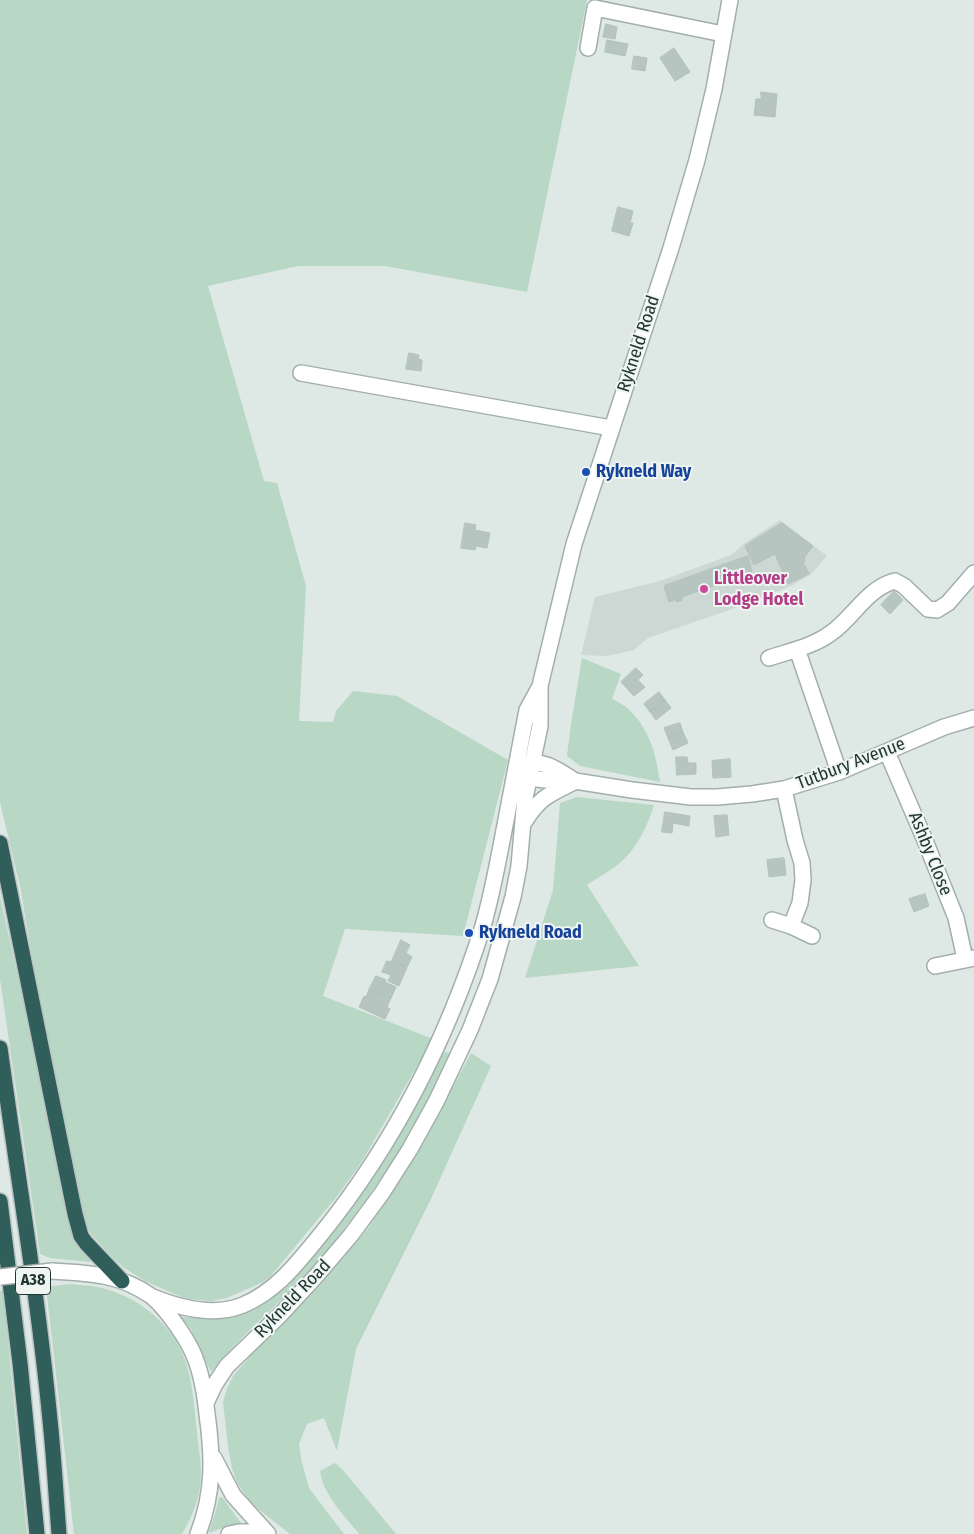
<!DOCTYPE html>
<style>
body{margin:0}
canvas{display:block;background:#dee8e5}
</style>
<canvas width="974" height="1534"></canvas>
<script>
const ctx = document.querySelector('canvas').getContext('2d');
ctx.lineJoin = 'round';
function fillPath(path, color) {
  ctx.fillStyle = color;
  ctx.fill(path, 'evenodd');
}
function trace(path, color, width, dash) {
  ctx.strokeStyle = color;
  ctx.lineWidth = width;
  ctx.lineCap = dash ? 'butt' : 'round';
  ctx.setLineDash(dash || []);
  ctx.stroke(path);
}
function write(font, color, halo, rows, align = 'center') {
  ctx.font = font + ' "Fira Sans Condensed",sans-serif';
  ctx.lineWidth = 4;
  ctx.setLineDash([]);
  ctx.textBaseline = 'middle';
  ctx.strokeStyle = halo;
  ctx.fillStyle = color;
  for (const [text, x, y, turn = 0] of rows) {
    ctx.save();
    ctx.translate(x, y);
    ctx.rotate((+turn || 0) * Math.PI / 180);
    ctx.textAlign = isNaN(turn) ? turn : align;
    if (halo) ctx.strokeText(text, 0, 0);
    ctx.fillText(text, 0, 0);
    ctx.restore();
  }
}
fillPath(new Path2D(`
 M780,520L827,556L811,574L793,585L741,606L648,638L634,650L607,656L581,655L595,597L660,581L731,555L745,543Z`), '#cdd8d4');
fillPath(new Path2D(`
 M0,0H587L527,292L385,266H298L208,286L264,481L277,483L306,586L299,721L333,722L336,711L353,691L397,696L508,760L463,936L345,929L323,996L433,1039L361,1163L338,1195L270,1277L261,1283L227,1298L211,1301L186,1299L145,1281L123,1267L110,1255L91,1234L81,1213L52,1078L21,891L0,802Z
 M582,658L621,674L612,699C617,701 622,704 626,707C649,727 656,753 660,782L580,766L567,756L571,724Z
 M577,797L654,805C648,824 640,842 626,857C615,869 600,876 587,885L639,966L525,978L553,890L560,803Z
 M0,896L75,1236L91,1259L90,1262L50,1258L40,1254L0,979Z
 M445,1052L449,1053L451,1058C422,1116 389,1171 349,1222C339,1235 330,1249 319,1261C285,1300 243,1332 211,1372L191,1329L181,1317L215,1319L235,1315L252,1309L269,1300L285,1286L319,1248L360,1194L392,1149L443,1054Z
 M471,1053L491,1066L430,1201L356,1349L337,1451L324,1418L307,1424L299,1444L302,1463L309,1488L344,1534H290L253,1505L237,1483L232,1468L228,1447L223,1402L227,1389L233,1376L253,1353L323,1282L369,1227L424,1142Z
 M69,1284C76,1285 84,1285 92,1286C131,1292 169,1319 184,1357C193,1380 194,1407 197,1432C198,1445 201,1459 201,1473C201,1495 193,1516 182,1534H74L46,1287Z
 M0,1291H3L27,1534H0Z
 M335,1463L343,1470L396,1534H359C345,1516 323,1495 320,1471Z
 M222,1497L241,1523V1525L222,1528L210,1533L209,1531L215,1514L219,1498Z`), '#b9d7c5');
const building = new Path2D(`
 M606,24L617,27L615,39L603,37Z
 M607,40L628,44L625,56L605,52Z
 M674,48L690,72L675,81L660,58Z
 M634,56L647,58L645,71L632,69Z
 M761,92L777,94L775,117L754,115L756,99H761Z
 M618,207L633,211L630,223H633L629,236L612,231Z
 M409,353L419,355L418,359L422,360L421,371L406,369Z
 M465,523L476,525L475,530L490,533L487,548L476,546L475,550L461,548Z
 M782,523L813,546L804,558L805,561L803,562L809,574L788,584L775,554L754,565L745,546Z
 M748,556L752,572L746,575L747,576L741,579L740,577L681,597L682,600L676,602V599L669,602L664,586Z
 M894,591L903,600L890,614L881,605Z
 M636,668L643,675L638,680L645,687L634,696L621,682Z
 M659,692L665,700L650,712L644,704Z
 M665,700L671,708L656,720L650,712Z
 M680,723L683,732L668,738L664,728Z
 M683,732L688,743L673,750L668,738Z
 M676,757H687L688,763H696V774L677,775Z
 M730,759L731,777L713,778L712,761Z
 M665,812L690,816L689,826L673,823L672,833L662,832Z
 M727,815L729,835L716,837L714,816Z
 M784,858L786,875L769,877L767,860Z
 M925,894L929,906L914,912L909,899Z
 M401,940L410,945L406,953L412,957L407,967L392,961Z
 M387,961L391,962L392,961L407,967L399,986L388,981L391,975L382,972Z
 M376,976L386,980L385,982L396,987L391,998L369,990Z
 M369,990L391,998L387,1007L390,1009L385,1019L359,1007L364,996L366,997Z`);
fillPath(building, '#b7c5c1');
trace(building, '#b1c1bc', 1);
const minor = new Path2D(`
 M588,48L595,8L723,34
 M301,373L611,428
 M797,649L839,772
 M769,658C790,651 814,646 831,633C853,618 867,588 895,581L904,586L928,609L937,610L948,603L974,573
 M887,752L924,838L956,918L965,959
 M524,765C544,758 559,771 575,781
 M523,773L530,778L545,780L575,781L632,790L691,797H717L752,794L784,789L839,772L944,727L974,718
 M784,789L795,840L802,863L803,880L800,903L791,926
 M525,821C540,797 550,794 574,782
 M772,920L791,926L812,936
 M935,966L974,958
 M52,1271C89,1273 120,1274 151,1296C158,1301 164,1309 169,1315C179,1328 189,1342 195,1358C202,1375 205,1395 207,1414C213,1457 214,1492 198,1534
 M153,1297C180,1308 214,1317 243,1305C277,1291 299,1261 322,1233C395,1142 448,1037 483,926C493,891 499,856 506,820C513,784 520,747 527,710L539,688
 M206,1403L215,1384L227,1366L281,1314L317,1275L351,1235L382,1193L410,1149L436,1102L470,1030L490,979L513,897L519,866L525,798L540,726V686L574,544L671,248L697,160L714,89L730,0
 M214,1458L233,1495L268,1534
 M229,1534L239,1532H265`);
const highway = new Path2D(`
 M0,843L75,1214L81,1236L86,1243L122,1281
 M0,1048C17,1172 38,1296 50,1420C54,1458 56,1496 59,1534
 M0,1201L20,1363L37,1534`);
trace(minor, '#a2afac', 18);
trace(highway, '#bcc3c2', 18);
trace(minor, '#fff', 15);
trace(highway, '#305f5b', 15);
const minorBridge = new Path2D(`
 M0,1277L52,1271`);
trace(minorBridge, '#a2afac', 18, []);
trace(minorBridge, '#fff', 15);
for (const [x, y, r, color] of [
 [586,472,5,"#1a4fb4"],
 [704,589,5,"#d1479c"],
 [469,933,5,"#1a4fb4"]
]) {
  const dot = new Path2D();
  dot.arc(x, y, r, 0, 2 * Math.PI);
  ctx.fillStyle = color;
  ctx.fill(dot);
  trace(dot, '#eef5f2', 2);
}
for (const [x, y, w] of [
 [33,1281,35]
]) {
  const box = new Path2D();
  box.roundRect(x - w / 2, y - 13.5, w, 27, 4);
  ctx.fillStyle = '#eef5f2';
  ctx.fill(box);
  trace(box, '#213633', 1);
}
write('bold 16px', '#213633', null, [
 ["A38",33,1281]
]);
write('18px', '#213633', '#eef5f2', [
 ["Rykneld Road",639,344,-72],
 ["Tutbury Avenue",851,764,-21],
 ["Ashby Close",930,854,68],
 ["Rykneld Road",293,1299,-46]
]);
write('bold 18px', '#164399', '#eef5f2', [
 ["Rykneld Way",596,472],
 ["Rykneld Road",479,933]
], 'left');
write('bold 18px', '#b23c85', '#eef5f2', [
 ["Littleover",714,579],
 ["Lodge Hotel",714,600]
], 'left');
</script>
